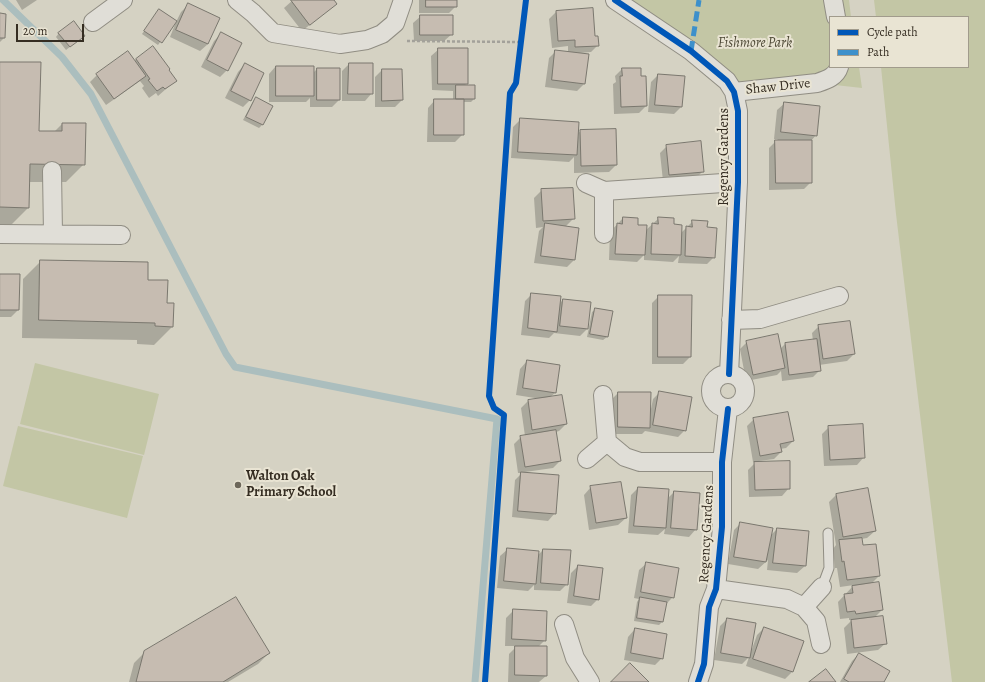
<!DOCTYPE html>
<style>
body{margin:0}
#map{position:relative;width:985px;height:682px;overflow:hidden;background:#d5d2c3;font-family:Alegreya,serif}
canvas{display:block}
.legend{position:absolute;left:829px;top:16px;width:140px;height:52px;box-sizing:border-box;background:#e9e4d3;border:1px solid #a19b8c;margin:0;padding:5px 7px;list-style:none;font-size:12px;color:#352d22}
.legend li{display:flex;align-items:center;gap:8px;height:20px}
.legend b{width:20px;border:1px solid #a19b8c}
.scale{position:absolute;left:16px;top:24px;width:68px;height:18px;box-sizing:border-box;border:2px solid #352d22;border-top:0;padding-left:5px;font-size:12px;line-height:14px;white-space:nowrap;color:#352d22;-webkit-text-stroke:3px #e9e4d3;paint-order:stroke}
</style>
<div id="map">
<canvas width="985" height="682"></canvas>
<ul class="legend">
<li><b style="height:5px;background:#0057b8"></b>Cycle path</li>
<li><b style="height:5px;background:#3d90cb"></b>Path</li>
</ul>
<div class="scale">20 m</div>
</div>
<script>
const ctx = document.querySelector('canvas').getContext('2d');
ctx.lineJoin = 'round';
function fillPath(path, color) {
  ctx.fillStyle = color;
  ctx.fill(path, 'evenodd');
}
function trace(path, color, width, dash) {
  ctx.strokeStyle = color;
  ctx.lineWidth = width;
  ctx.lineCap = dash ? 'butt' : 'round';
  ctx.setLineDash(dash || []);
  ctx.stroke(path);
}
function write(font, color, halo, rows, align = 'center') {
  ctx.font = font + ' Alegreya,serif';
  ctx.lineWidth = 4;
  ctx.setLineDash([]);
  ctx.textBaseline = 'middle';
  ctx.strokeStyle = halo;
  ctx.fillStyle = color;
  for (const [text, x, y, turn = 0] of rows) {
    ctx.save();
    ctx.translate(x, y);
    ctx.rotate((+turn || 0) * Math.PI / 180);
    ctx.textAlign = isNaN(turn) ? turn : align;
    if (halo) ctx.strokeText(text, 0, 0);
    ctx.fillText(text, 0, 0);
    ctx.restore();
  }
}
fillPath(new Path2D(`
 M615,0H849L851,17H830V67H859L862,88L817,83L734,92Z
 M874,0H985V682H952L896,214L881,67H968V17H876Z
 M35,363L159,394L144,455L20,424Z
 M18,426L143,456L127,518L3,486Z`), '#c3c6a5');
fillPath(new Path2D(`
 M16,0H37L22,10Z
 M293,0H333L336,4L302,31L284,8Z
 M419,0H456V6L449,13H419Z
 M188,5L208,44L200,51L170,37L176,22H175L158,45L142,34L159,10L176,22L181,12Z
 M556,12L594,37L598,45L591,52L579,53L584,84L577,91L545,87L549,58L556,51L568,53V46L552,48L549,19Z
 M0,14L4,38L0,42Z
 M421,16L452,34L444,41H414L413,23Z
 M59,33L80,39L66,50L56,37Z
 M221,34L227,70L220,77L201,67L214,41Z
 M439,49L467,83L464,86H474V99L471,102H463L462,135L455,142H427L428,108L435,100H453V91L432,90L431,56Z
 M136,59L168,70L175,81L158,96L156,93L149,98L142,88L144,86L140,81L106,105L90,82L97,75L134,62Z
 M0,63L38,132H54L62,124L84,164L66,182H29L28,208L10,226L0,225Z
 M245,64L250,100L243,107L225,98L238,72Z
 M349,64L372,93L365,101H342V71Z
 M276,66L313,73L317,69H339V100L332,107H310V98L306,102H269V74Z
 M622,69L640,77L646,106L639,113L614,114L613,84L616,82L615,76Z
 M382,70H401L402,100L395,107H375V77Z
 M658,75L681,107L674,114L648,112L651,82Z
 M256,99L271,107L262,125L259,128L243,120L253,102Z
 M785,103L816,135L811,141V182L804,189L769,190V148L778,139H774L777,110Z
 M520,120L578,123L577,134L581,131L616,165L609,172L574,173V157L569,162L511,158L513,127Z
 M667,146L703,171L696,178L663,181L660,153Z
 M542,190L574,218L565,227L578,229L574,260L567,267L534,263L539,231L543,227L536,228L534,198Z
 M623,218L645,231L659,218L672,225L681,233L693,221L706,228L714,257L707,264L678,263L679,256L673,262L644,260V255L637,262L609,260L610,232Z
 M41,261L146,281L166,304L172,327L154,345L137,344V340L22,338L23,279Z
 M0,275L18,310L11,317H0Z
 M532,294L559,304L563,300L587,329L580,336L554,333L549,338L521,335L525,301Z
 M659,296L690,357L683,364H652V303Z
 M596,309L611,312L607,337L603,340L587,337L592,312Z
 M819,326L854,354L847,361L819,365L820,370L813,377L782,381L781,371L777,375L746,381L740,349L747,342L780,349L785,344L813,341L812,333Z
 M527,361L555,393L549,398L566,424L559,431L556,432L560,461L553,468L525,472L555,513L548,521L512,517L515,480L522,473H518L514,444L521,437L525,436L521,408L528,401L541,399L516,395L520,369Z
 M660,392L685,430L678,437L645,431L642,434H611V400L618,393L651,409L653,399Z
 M754,419L793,441L786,448L780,449L781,452L774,459L759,461L789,488L782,496L749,497L748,470L756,462H753L747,426Z
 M829,427L864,457L857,465L824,466L822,434Z
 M591,487L626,518L618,525L589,530L584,495Z
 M638,488L668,498L674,492L696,529L689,537L664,534L665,529L658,535L628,533L631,495Z
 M867,490L875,531L867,538L861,539L862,546L879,576L871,584L882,610L874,618L886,643L878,650L847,654L844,628L852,620H849V618L840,619L838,602L854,585L840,587L837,568H835L833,549L836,545L829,502L836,495Z
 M741,523L770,536L777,529L805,566L797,573L767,570L768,560L758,569L728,564L734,530Z
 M508,549L538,555L543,550L567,584L560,591L534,590V585L528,591L497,588L500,556Z
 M647,563L673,597L665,605L662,622L659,625L634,621L637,602L639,599L634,598L639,570Z
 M578,566L598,599L591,606L567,603L571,573Z
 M513,611L545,640L538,647L546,676L539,682H508L509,654L517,646H505L506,618Z
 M727,619L751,649H752L757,635L764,628L802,641L792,672L785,679L746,666L749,657L742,664L714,660L720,626Z
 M635,629L662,658L655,665L624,660L628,637Z
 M145,652L269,653L258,664L228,682H129L134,663Z
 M859,654L882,682H840L852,661Z`), '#0003');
trace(new Path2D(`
 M3,0L62,57L91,94L226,354L235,367L497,419L475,682`), '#abbebe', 7);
const building = new Path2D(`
 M291,0H334L337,4L310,25Z
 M426,0H457V7H426Z
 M188,3L220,18L208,44L176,30Z
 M593,8L595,36H598L599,46L575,47V40L558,41L556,11Z
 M159,9L177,21L162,43L144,31Z
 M0,13L6,14L5,38H0Z
 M420,15H453V35H420Z
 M74,21L85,36L70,47L58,33Z
 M221,32L242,43L228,71L207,60Z
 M153,46L170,69L169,70L177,81L165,89L163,87L157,91L148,80L150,79L136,59Z
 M438,48H468V84H438Z
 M555,50L589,54L585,84L552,80Z
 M128,51L146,76L114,99L96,74Z
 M0,62H41L39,131H62V123H86L85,165L30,164L29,208L0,207Z
 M245,63L264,73L251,101L231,91Z
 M349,63H373V94H348Z
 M276,66H314V96H276Z
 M317,68H340V100H317Z
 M622,68H641V76H646L647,106L621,107L620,76H622Z
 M382,69H402L403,100L382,101Z
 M658,74L685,76L682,107L655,105Z
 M456,85H475V99H456Z
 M256,97L273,106L263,125L246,117Z
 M434,99H464V135H434Z
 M784,102L820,106L817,136L781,132Z
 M520,118L579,122L577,155L518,152Z
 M616,129L617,165L581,166L580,130Z
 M775,140H812V183H776Z
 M701,141L704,172L669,175L666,145Z
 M573,188L575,219L543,221L541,189Z
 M623,217L638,218V225H647L645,255L615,254L617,223L622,224Z
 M658,217L674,218V224L682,225L681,255L651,254L652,223L658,224Z
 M692,220L708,221L707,227L717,228L715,258L685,256L686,226L692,227Z
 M545,223L579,228L575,260L541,256Z
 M40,260L148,262V280H168L167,303H174L173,327L155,326V323L39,320Z
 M0,274H20L19,310H0Z
 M531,293L561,296L557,332L528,328Z
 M658,295H692L691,357H658Z
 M563,299L591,302L588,329L560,326Z
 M595,308L613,311L608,337L590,334Z
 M850,321L855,354L823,359L818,325Z
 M778,334L785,368L753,375L746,341Z
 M817,339L821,371L789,375L785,343Z
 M527,360L560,365L556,393L523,388Z
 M659,391L692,397L686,431L653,425Z
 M618,392H651L650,428L618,427Z
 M562,395L567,424L532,430L528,400Z
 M788,412L794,441L780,444L782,452L760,456L753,418Z
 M863,424L865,458L830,460L828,426Z
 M556,430L561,461L525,467L520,436Z
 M790,461V489L755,490L754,462Z
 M521,472L559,475L556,514L518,511Z
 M621,482L627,518L596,523L590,486Z
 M638,487L669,489L666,528L634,526Z
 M868,488L876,531L843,537L836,494Z
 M674,491L700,493L697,530L671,528Z
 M740,522L773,528L766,562L734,557Z
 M777,528L809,531L806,566L773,563Z
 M862,538L863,545L876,544L880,576L847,580L844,561L842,562L839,540Z
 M507,548L539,551L536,584L504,581Z
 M543,549L571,550L568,585L541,583Z
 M646,562L679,568L674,598L641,592Z
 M578,565L603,568L599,600L574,596Z
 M879,582L883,610L856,614L855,611L847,612L844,594L853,593L852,586Z
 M236,597L270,653L223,682H136L144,651Z
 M640,597L667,602L663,622L637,618Z
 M513,609L547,611L546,641L512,639Z
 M883,616L887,644L854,648L851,620Z
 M727,618L756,623L750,658L721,653Z
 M764,627L804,641L793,672L753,659Z
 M635,628L667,634L663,659L631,653Z
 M515,646H547V676L515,675Z
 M859,653L890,671L884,682H849L844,679Z
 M630,663L649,682H611Z
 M826,669L836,682H809Z`);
fillPath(building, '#c6bcb1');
trace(building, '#7a776e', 1);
const service = new Path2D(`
 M822,587L829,568L828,533`);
const minor = new Path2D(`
 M237,0L253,13L273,33L340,44L367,40L382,34L395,23L403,0
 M615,0L691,51L727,81L734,92L738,111V182L729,374
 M833,0L836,17
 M93,22L123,0
 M734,92L817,83C826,80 836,77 839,67
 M52,171L53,234
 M586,183L604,191L738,182
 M0,234L121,235
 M604,234V191
 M731,320L760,319L839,296
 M711 391a17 17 0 1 1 34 0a17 17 0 1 1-34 0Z
 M603,395L607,442L625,457L640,462H722
 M587,459L607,442
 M716,589L787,599L804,607L816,621L821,644
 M804,607L822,587
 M564,624L575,658L590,682
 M698,682L704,664L709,607L716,589L722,527V462L728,409`);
trace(service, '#908d83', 11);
trace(minor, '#908d83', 20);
trace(new Path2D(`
 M407,41L521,42`), '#a3a19a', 2.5, [3, 2]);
trace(service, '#e0ded7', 9);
trace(minor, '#e0ded7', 18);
trace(new Path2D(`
 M691,51L699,0`), '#3d90cb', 5, [10, 5]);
trace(new Path2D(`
 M615,0L691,51L727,81L734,92L738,111V182L729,374
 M485,682L504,415L494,408L489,396L510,93L516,83L526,0
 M698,682L704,664L709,607L716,589L722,527V462L728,409`), '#0057b8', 6);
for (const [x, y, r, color] of [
 [238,485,4,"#6d675a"]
]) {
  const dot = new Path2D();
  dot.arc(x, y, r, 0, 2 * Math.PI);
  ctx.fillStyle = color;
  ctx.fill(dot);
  trace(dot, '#e9e4d3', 1.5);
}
write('italic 14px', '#4f4a37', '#e9e4d3', [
 ["Fishmore Park",755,44]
]);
write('14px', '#352d22', '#e9e4d3', [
 ["Shaw Drive",778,87,-6],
 ["Regency Gardens",725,157,-90],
 ["Regency Gardens",707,534,-87]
]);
write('bold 14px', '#352d22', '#e9e4d3', [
 ["Walton Oak",246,477],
 ["Primary School",246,493]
], 'left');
</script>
